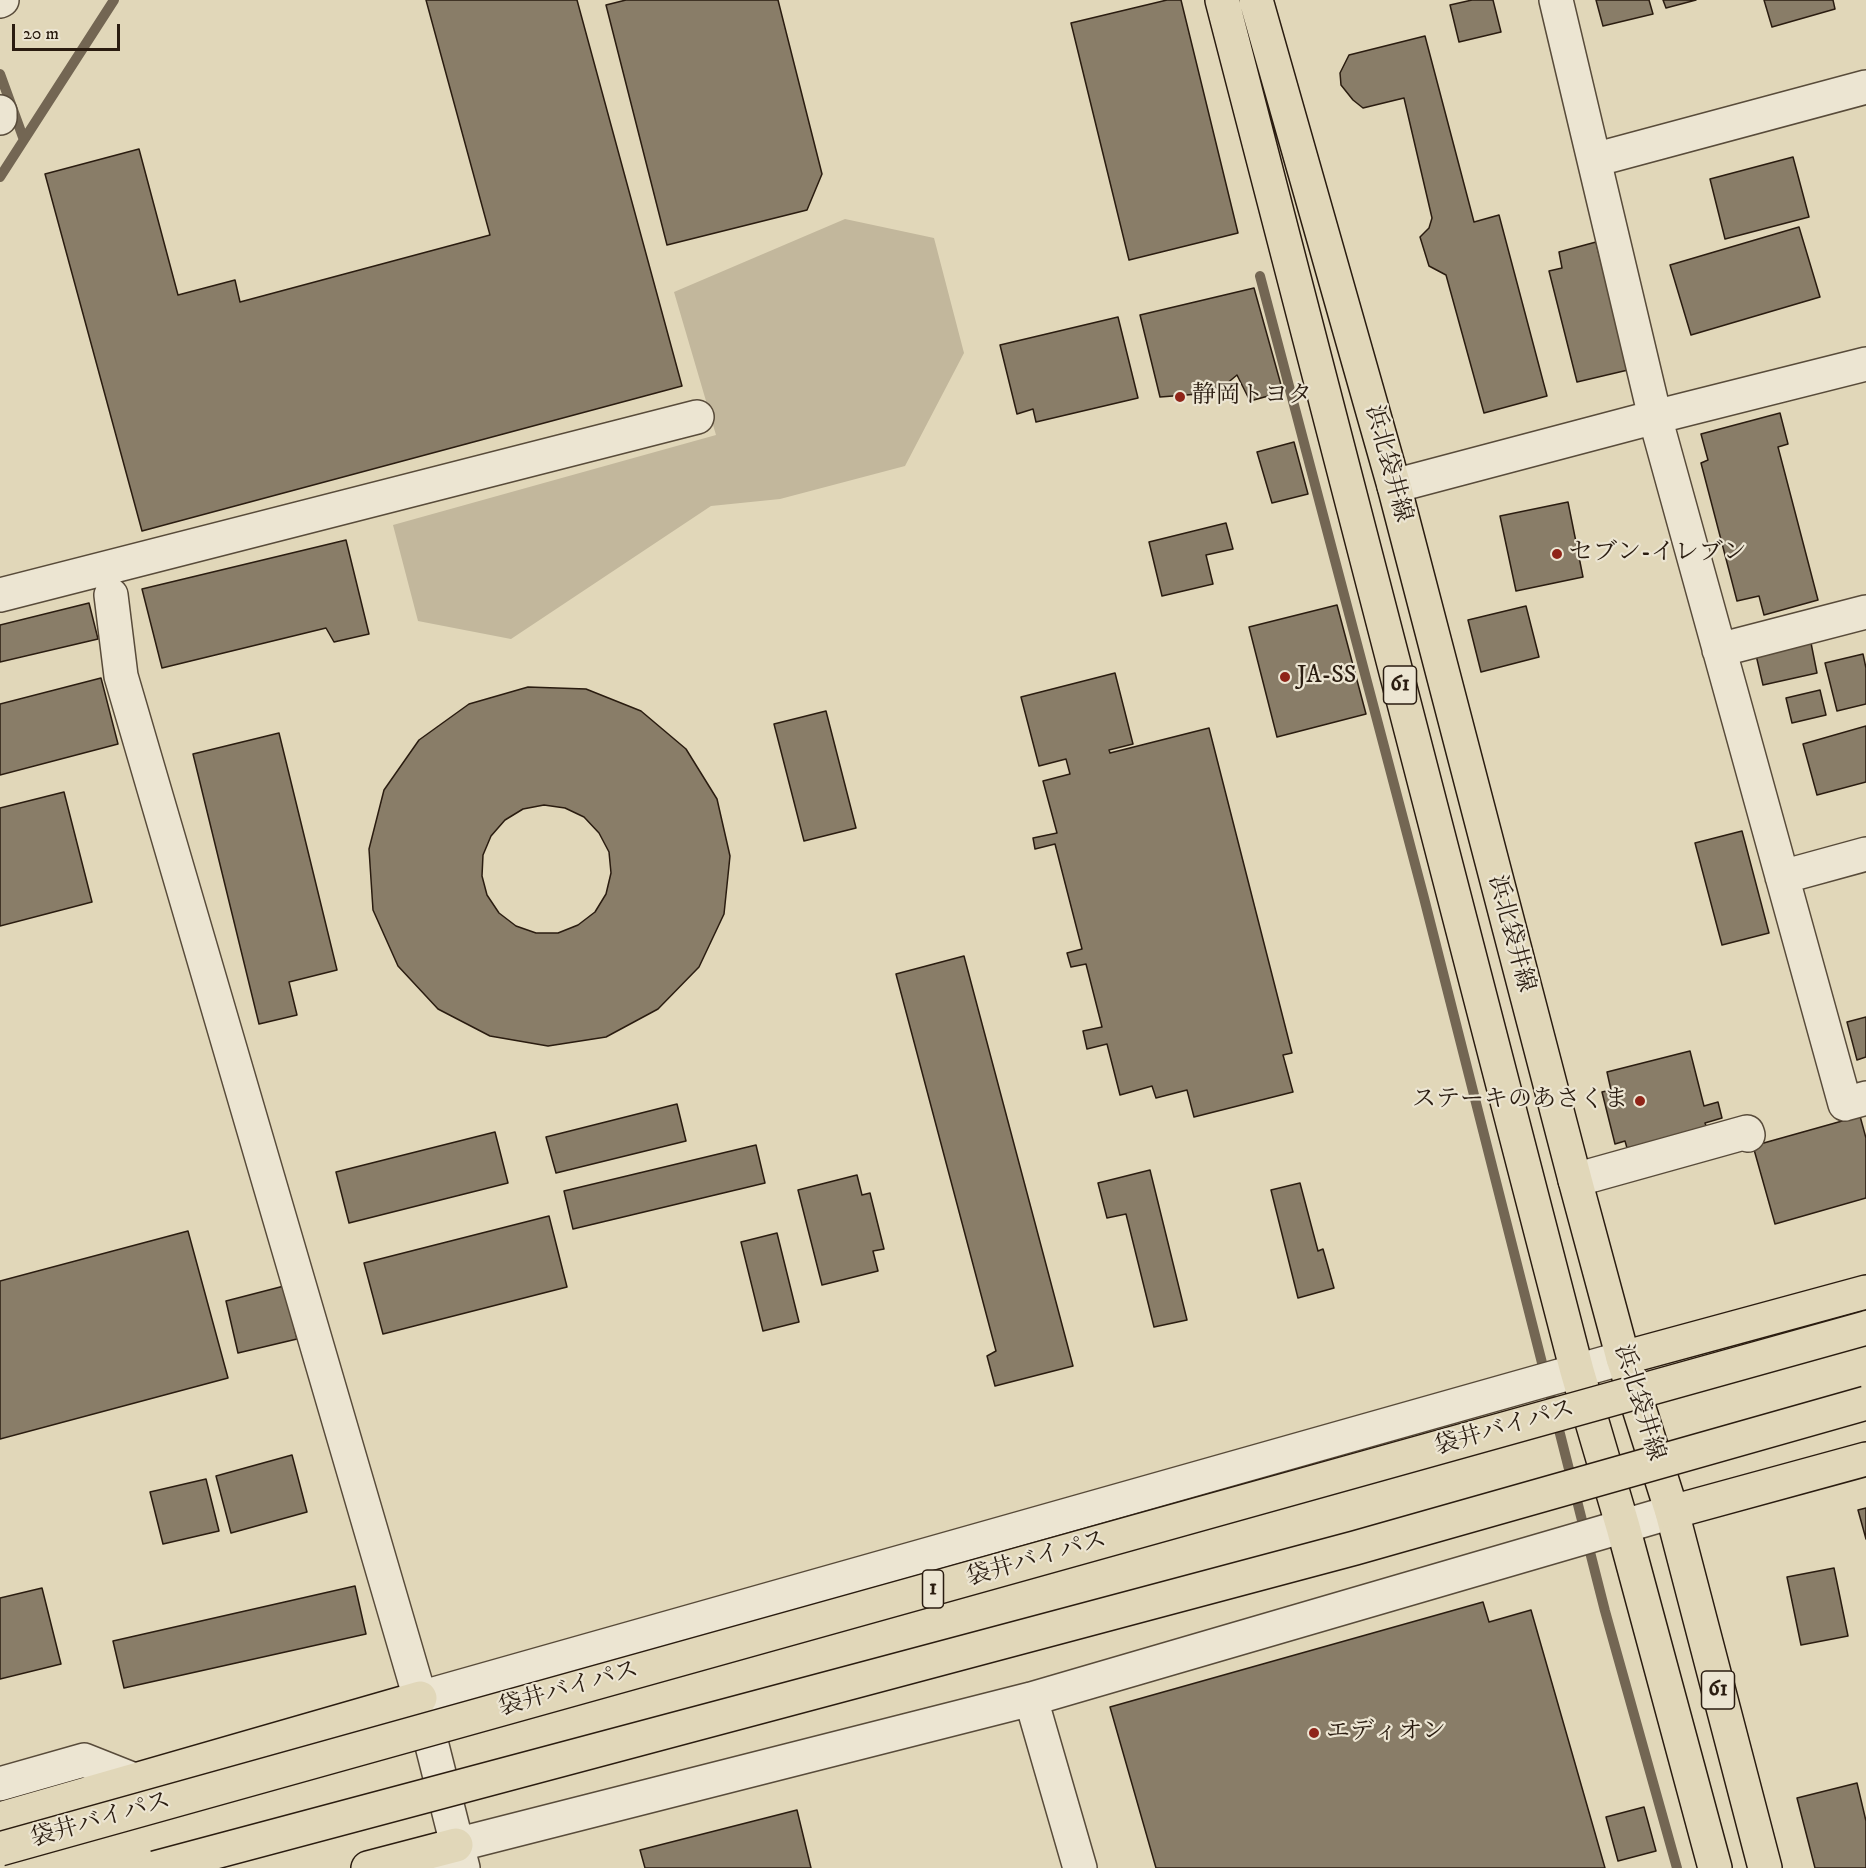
<!DOCTYPE html>
<meta charset="utf-8">
<style>
body{margin:0}
#map{position:relative;width:1866px;height:1868px;overflow:hidden;background:#e1d7b9;font-family:"IM FELL DW Pica",serif}
canvas{display:block}
.scale{position:absolute;left:12px;top:24px;width:108px;height:27px;box-sizing:border-box;border:3px solid #2a1c10;border-top:0;padding-left:8px;font-size:18px;line-height:21px;white-space:nowrap;color:#2a1c10;-webkit-text-stroke:4px #ece5d2;paint-order:stroke}
</style>
<div id="map">
<canvas width="1866" height="1868"></canvas>
<div class="scale">20 m</div>
</div>
<script>
const ctx = document.querySelector('canvas').getContext('2d');
ctx.lineJoin = 'round';
function fillPath(path, color) {
  ctx.fillStyle = color;
  ctx.fill(path, 'evenodd');
}
function trace(path, color, width, dash) {
  ctx.strokeStyle = color;
  ctx.lineWidth = width;
  ctx.lineCap = dash ? 'butt' : 'round';
  ctx.setLineDash(dash || []);
  ctx.stroke(path);
}
function write(font, color, halo, rows, align = 'center') {
  ctx.font = font + ' "IM FELL DW Pica","Noto Serif JP",serif';
  ctx.lineWidth = 4.5;
  ctx.setLineDash([]);
  ctx.textBaseline = 'middle';
  ctx.strokeStyle = halo;
  ctx.fillStyle = color;
  for (const [text, x, y, turn = 0] of rows) {
    ctx.save();
    ctx.translate(x, y);
    ctx.rotate((+turn || 0) * Math.PI / 180);
    ctx.textAlign = isNaN(turn) ? turn : align;
    if (halo) ctx.strokeText(text, 0, 0);
    ctx.fillText(text, 0, 0);
    ctx.restore();
  }
}
fillPath(new Path2D(`
 M845,219L934,238L964,353L905,466L780,499L711,506L511,639L418,621L393,525L716,435L674,292Z`), '#c2b79c');
trace(new Path2D(`
 M0,74L24,140
 M0,177L114,0
 M1260,276L1424,898L1605,1611L1677,1868`), '#736653', 10);
const building = new Path2D(`
 M426,0H577L682,386L142,531L45,174L139,149L178,295L235,280L240,302L490,235Z
 M626,0H778L822,174L807,210L667,245L606,5Z
 M1167,0H1181L1238,233L1129,260L1071,23Z
 M1472,0H1493L1501,32L1459,42L1450,5Z
 M1596,0H1649L1653,14L1603,26Z
 M1663,0H1696L1666,8Z
 M1764,0H1833L1835,9L1772,27Z
 M1425,36L1474,222L1499,215L1547,396L1484,413L1446,275L1429,266L1420,237L1429,228L1432,218L1404,98L1363,108L1353,100L1341,85L1340,73L1349,55Z
 M1793,157L1809,217L1725,239L1710,179Z
 M1799,227L1820,297L1691,335L1670,265Z
 M1596,242L1628,370L1577,382L1549,271L1562,268L1559,252Z
 M1254,288L1283,392L1250,401L1237,375L1225,385L1199,394L1160,397L1140,315Z
 M1118,317L1138,398L1036,422L1033,409L1017,414L1000,345Z
 M1780,413L1788,444L1778,447L1818,600L1764,615L1759,596L1737,601L1701,463L1708,460L1701,434Z
 M1294,442L1308,494L1272,503L1257,452Z
 M1568,502L1583,577L1516,591L1500,516Z
 M1226,523L1233,549L1206,555L1213,584L1162,596L1149,542Z
 M346,540L369,634L334,642L326,628L162,668L142,589Z
 M89,603L98,639L0,662V625Z
 M1337,605L1366,714L1277,737L1249,627Z
 M1526,606L1539,657L1481,672L1468,620Z
 M1811,643L1817,673L1763,685L1756,655Z
 M1863,654L1866,668V704L1837,711L1825,663Z
 M1115,673L1133,744L1109,750L1110,753L1209,728L1292,1053L1283,1055L1293,1092L1194,1117L1187,1090L1156,1098L1152,1086L1120,1095L1107,1044L1087,1049L1083,1031L1102,1027L1086,964L1071,967L1067,953L1082,949L1055,844L1035,849L1033,838L1057,833L1043,781L1070,774L1066,759L1039,766L1021,697Z
 M101,678L118,744L0,775V704Z
 M528,687L586,689L641,711L686,749L717,799L730,856L724,914L699,967L658,1009L606,1037L548,1046L490,1036L438,1009L398,966L373,910L369,849L384,790L419,740L469,704ZM544,805L565,808L584,817L599,833L609,852L611,873L606,894L595,912L578,925L558,933H536L516,926L499,913L487,895L482,876L483,855L491,836L505,820L523,809Z
 M1820,690L1826,715L1792,723L1786,698Z
 M826,711L856,828L804,841L774,724Z
 M1866,726V782L1817,795L1803,744Z
 M279,733L337,970L289,982L297,1015L259,1024L193,754Z
 M64,792L92,902L0,926V808Z
 M1742,831L1769,933L1722,945L1695,843Z
 M964,956L1073,1366L995,1386L987,1356L996,1351L896,974Z
 M1866,1017V1057L1857,1060L1847,1022Z
 M1690,1051L1704,1106L1718,1102L1722,1118L1705,1123L1707,1129L1627,1148L1625,1141L1615,1144L1602,1092L1611,1090L1607,1072Z
 M677,1104L686,1141L556,1173L546,1137Z
 M1860,1116L1866,1138V1198L1775,1224L1753,1146Z
 M495,1132L508,1183L349,1223L336,1172Z
 M756,1145L765,1183L573,1229L564,1191Z
 M1150,1170L1187,1320L1154,1327L1126,1214L1107,1218L1098,1183Z
 M857,1175L862,1195L870,1193L884,1249L873,1251L878,1271L822,1285L798,1190Z
 M1300,1183L1318,1251L1323,1249L1334,1288L1298,1298L1271,1190Z
 M549,1216L567,1287L383,1334L364,1263Z
 M188,1231L228,1378L0,1439V1281Z
 M777,1233L799,1322L763,1331L741,1242Z
 M284,1286L297,1339L238,1353L226,1301Z
 M292,1455L307,1512L231,1533L216,1476Z
 M206,1479L219,1531L163,1544L150,1492Z
 M1866,1508V1539L1858,1510Z
 M1834,1568L1848,1636L1801,1645L1787,1577Z
 M355,1586L366,1634L124,1688L113,1641Z
 M42,1588L61,1664L0,1679V1598Z
 M1483,1602L1489,1622L1531,1610L1605,1868H1156L1110,1707Z
 M1857,1783L1866,1821V1868H1815L1797,1798Z
 M1644,1807L1656,1851L1618,1861L1606,1817Z
 M797,1810L811,1868H645L640,1850Z`);
fillPath(building, '#897d68');
trace(building, '#2a1c10', 1.5);
const minor = new Path2D(`
 M1556,0L1655,417L1845,1104L1866,1098
 M0,1L2,0
 M0,112V118
 M1594,160L1866,87
 M1394,486L1655,417L1866,364
 M0,595L697,417
 M111,595L121,676L420,1698L463,1868
 M1719,650L1866,612
 M1782,877L1866,854
 M1575,1180L1747,1132L1748,1135
 M420,1698L1623,1358
 M1031,1699L1080,1868
 M0,1784L84,1760L137,1781
 M439,1855L456,1845L1031,1699L1672,1512`);
const major = new Path2D(`
 M1222,0L1577,1371L1623,1527L1715,1868
 M1256,0L1394,486L1575,1180L1623,1358L1672,1512L1765,1868`);
const highway = new Path2D(`
 M1623,1358L1866,1292
 M1672,1512L1866,1459
 M0,1819L420,1698
 M368,1868L456,1845`);
trace(minor, '#584b3a', 36);
trace(major, '#2a1c10', 36);
trace(highway, '#2a1c10', 36);
trace(minor, '#ece5d2', 33);
trace(major, '#e1d7b9', 33);
trace(highway, '#e1d7b9', 33);
const highwayBridge = new Path2D(`
 M0,1849L1866,1328
 M155,1868L1355,1548L1866,1403`);
trace(highwayBridge, '#2a1c10', 36, []);
trace(highwayBridge, '#e1d7b9', 33);
for (const [x, y, r, color] of [
 [1180,397,6,"#8f2418"],
 [1557,554,6,"#8f2418"],
 [1285,677,6,"#8f2418"],
 [1640,1101,6,"#8f2418"],
 [1314,1733,6,"#8f2418"]
]) {
  const dot = new Path2D();
  dot.arc(x, y, r, 0, 2 * Math.PI);
  ctx.fillStyle = color;
  ctx.fill(dot);
  trace(dot, '#ece5d2', 2);
}
for (const [x, y, w] of [
 [1400,685,33],
 [933,1589,21],
 [1718,1690,33]
]) {
  const box = new Path2D();
  box.roundRect(x - w / 2, y - 19, w, 38, 4.5);
  ctx.fillStyle = '#ece5d2';
  ctx.fill(box);
  trace(box, '#2a1c10', 1.5);
}
write('bold 22px', '#2a1c10', null, [
 ["61",1400,685],
 ["1",933,1589],
 ["61",1718,1690]
]);
write('24px', '#2a1c10', '#ece5d2', [
 ["静岡トヨタ",1192,397],
 ["セブン-イレブン",1569,554],
 ["JA-SS",1297,677],
 ["ステーキのあさくま",1628,1101,"right"],
 ["エディオン",1326,1733]
], 'left');
write('24px', '#2a1c10', '#ece5d2', [
 ["浜北袋井線",1387,464,75],
 ["浜北袋井線",1510,934,75],
 ["浜北袋井線",1638,1403,73],
 ["袋井バイパス",1505,1429,-16],
 ["袋井バイパス",1037,1560,-16],
 ["袋井バイパス",569,1690,-16],
 ["袋井バイパス",101,1821,-16]
]);
</script>
